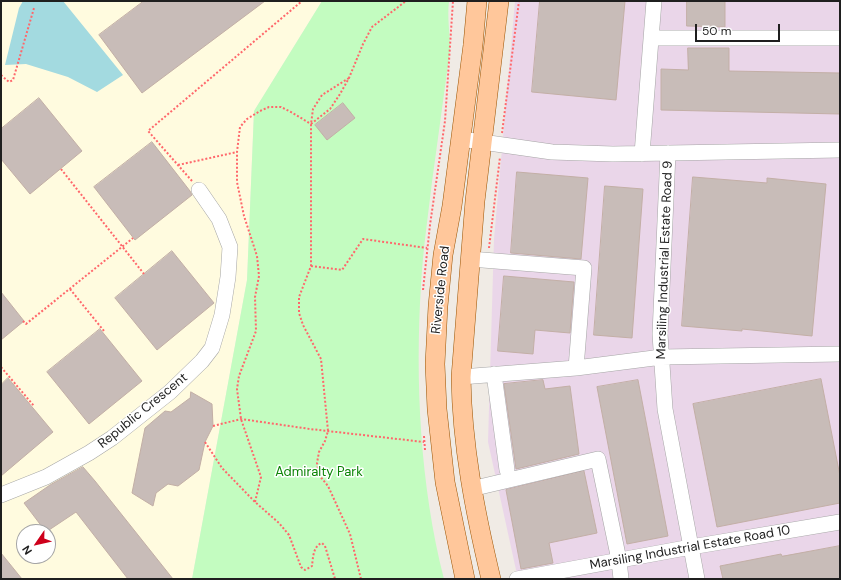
<!DOCTYPE html>
<style>
body{margin:0}
#map{position:relative;width:841px;height:580px;overflow:hidden;background:#f0ebe5;font-family:"DM Sans",sans-serif}
canvas{display:block}
.frame{position:absolute;inset:0;border:2px solid #1f1f1f;pointer-events:none}
.north{position:absolute;left:16px;top:524px;width:40px;height:40px;box-sizing:border-box;background:#fff;border:1px solid #a5a5a5;border-radius:50%;rotate:236deg;font-size:11px;font-weight:700;line-height:16px;text-align:center;color:#1f1f1f}
.north::after{content:'';display:block;margin:auto;width:14px;height:18px;background:#ce001b;clip-path:polygon(50% 0,100% 100%,50% 72%,0 100%)}
.scale{position:absolute;left:695px;top:24px;width:85px;height:18px;box-sizing:border-box;border:2px solid #1f1f1f;border-top:0;padding-left:5px;font-size:12px;line-height:14px;white-space:nowrap;color:#1f1f1f;-webkit-text-stroke:3px #fff;paint-order:stroke}
</style>
<div id="map">
<canvas width="841" height="580"></canvas>
<div class="frame"></div>
<div class="north">N</div>
<div class="scale">50 m</div>
</div>
<script>
const ctx = document.querySelector('canvas').getContext('2d');
ctx.lineJoin = 'round';
function fillPath(path, color) {
  ctx.fillStyle = color;
  ctx.fill(path, 'evenodd');
}
function trace(path, color, width, dash) {
  ctx.strokeStyle = color;
  ctx.lineWidth = width;
  ctx.lineCap = dash ? 'butt' : 'round';
  ctx.setLineDash(dash || []);
  ctx.stroke(path);
}
function write(font, color, halo, rows, align = 'center') {
  ctx.font = font + ' "DM Sans",sans-serif';
  ctx.lineWidth = 3;
  ctx.setLineDash([]);
  ctx.textBaseline = 'middle';
  ctx.strokeStyle = halo;
  ctx.fillStyle = color;
  for (const [text, x, y, turn = 0] of rows) {
    ctx.save();
    ctx.translate(x, y);
    ctx.rotate((+turn || 0) * Math.PI / 180);
    ctx.textAlign = isNaN(turn) ? turn : align;
    if (halo) ctx.strokeText(text, 0, 0);
    ctx.fillText(text, 0, 0);
    ctx.restore();
  }
}
fillPath(new Path2D(`
 M515,1H840V579H518L488,442L494,239Z`), '#ead6e9');
fillPath(new Path2D(`
 M1,1H322L254,111L247,280L192,579H1ZM24,532H48V556H24Z`), '#fffbdf');
fillPath(new Path2D(`
 M322,1H449C447,18 450,33 450,50C444,94 438,138 432,182C428,216 423,250 421,285C415,381 420,485 444,579H192L247,280L254,111Z`), '#c3fcc0');
fillPath(new Path2D(`
 M23,1H63L123,75L97,92L68,77L26,64L5,65L19,8Z`), '#a3dae0');
const building = new Path2D(`
 M144,1H265L142,93L99,35Z
 M540,1H625L616,100L532,92Z
 M687,1H725V27L687,26Z
 M688,48H729V71L840,73V114L661,110V69L688,70Z
 M39,98L82,151L30,194L1,159V129Z
 M343,103L355,118L327,140L315,125Z
 M152,142L190,191L192,195L135,240L94,187Z
 M517,172L588,178L581,259L511,253Z
 M693,177L767,183V178L826,184L812,336L742,329V331L682,326Z
 M605,186L643,189L632,338L594,335Z
 M172,251L214,303L157,350L115,298Z
 M504,276L574,282L570,333L535,330L533,354L498,351Z
 M1,292L24,321L1,340Z
 M100,329L142,381L89,424L47,372Z
 M8,378L53,432L1,476V385Z
 M821,379L840,476V503L717,527L693,404Z
 M543,380L545,389L570,386L579,454L516,469L504,384Z
 M638,380L668,536L627,544L597,387Z
 M191,392L212,404L213,426L205,442L199,470L178,486L168,484L156,493L153,506L132,493L145,428L165,411L171,412L190,398Z
 M83,467L95,481L173,579H128L76,512L46,532L24,503L50,485Z
 M584,471L597,533L549,543L553,563L521,569L506,490Z
 M840,546V579H723L720,566L781,554L782,556Z
 M1,553L22,579H1Z`);
fillPath(building, '#c8bcb8');
trace(building, '#c3afa6', 1);
const minor = new Path2D(`
 M651,38H840
 M461,139L552,152L613,154L840,150
 M668,153L660,334L665,409L697,579
 M642,154L654,1
 M470,259L584,268L576,368
 M494,374L507,470
 M461,377L576,368L662,357L840,354
 M471,489L598,459L619,560L621,579
 M1,495L46,477L89,453L112,438L170,392L202,361L212,348L222,315L228,277L230,247L219,219L199,190
 M517,579L691,547L840,522`);
const major = new Path2D(`
 M465,579L445,482L437,409L435,364L438,306L443,255L452,206L473,45L477,1
 M491,579C475,512 462,446 461,377L475,201L499,1`);
trace(minor, '#a6a6a6', 16);
trace(major, '#9a5300', 20);
trace(new Path2D(`
 M1,75L9,82L13,80L34,8
 M349,78L322,95L313,109L311,124V266L299,297V313L303,325L321,359L328,431L325,441L319,452L317,463L319,475L328,486L350,534L361,579
 M311,124L330,109L340,94L349,78L363,44L372,27L406,1
 M502,133L519,1
 M178,165L237,152
 M61,169L144,274
 M192,181L148,131L302,1
 M489,248L500,157
 M311,266L342,270L363,239L427,248
 M70,289L104,331L103,332
 M423,290L430,225L445,121L453,1
 M23,321L26,324L133,238
 M1,367L34,406
 M213,426L241,419L310,429L424,442
 M424,436L425,450
 M205,442L222,468L255,502L279,523L289,535L301,567L305,570L312,566C313,558 313,546 322,543L325,546L335,579
 M255,502L261,477L241,419L237,389L239,376L256,331L255,297L259,276L257,256L244,216L237,182V152L240,127L247,119L260,111L269,107H281L291,112L311,124`), '#ff676b', 2, [2, 2]);
trace(minor, '#fff', 15);
trace(major, '#ffc79b', 19);
write('13px', '#1f1f1f', '#fff', [
 ["Marsiling Industrial Estate Road 9",665,260,-88],
 ["Riverside Road",441,290,-84],
 ["Republic Crescent",143,411,-39],
 ["Marsiling Industrial Estate Road 10",690,548,-10]
]);
write('13px', '#0c8406', '#fff', [
 ["Admiralty Park",319,473]
]);
</script>
